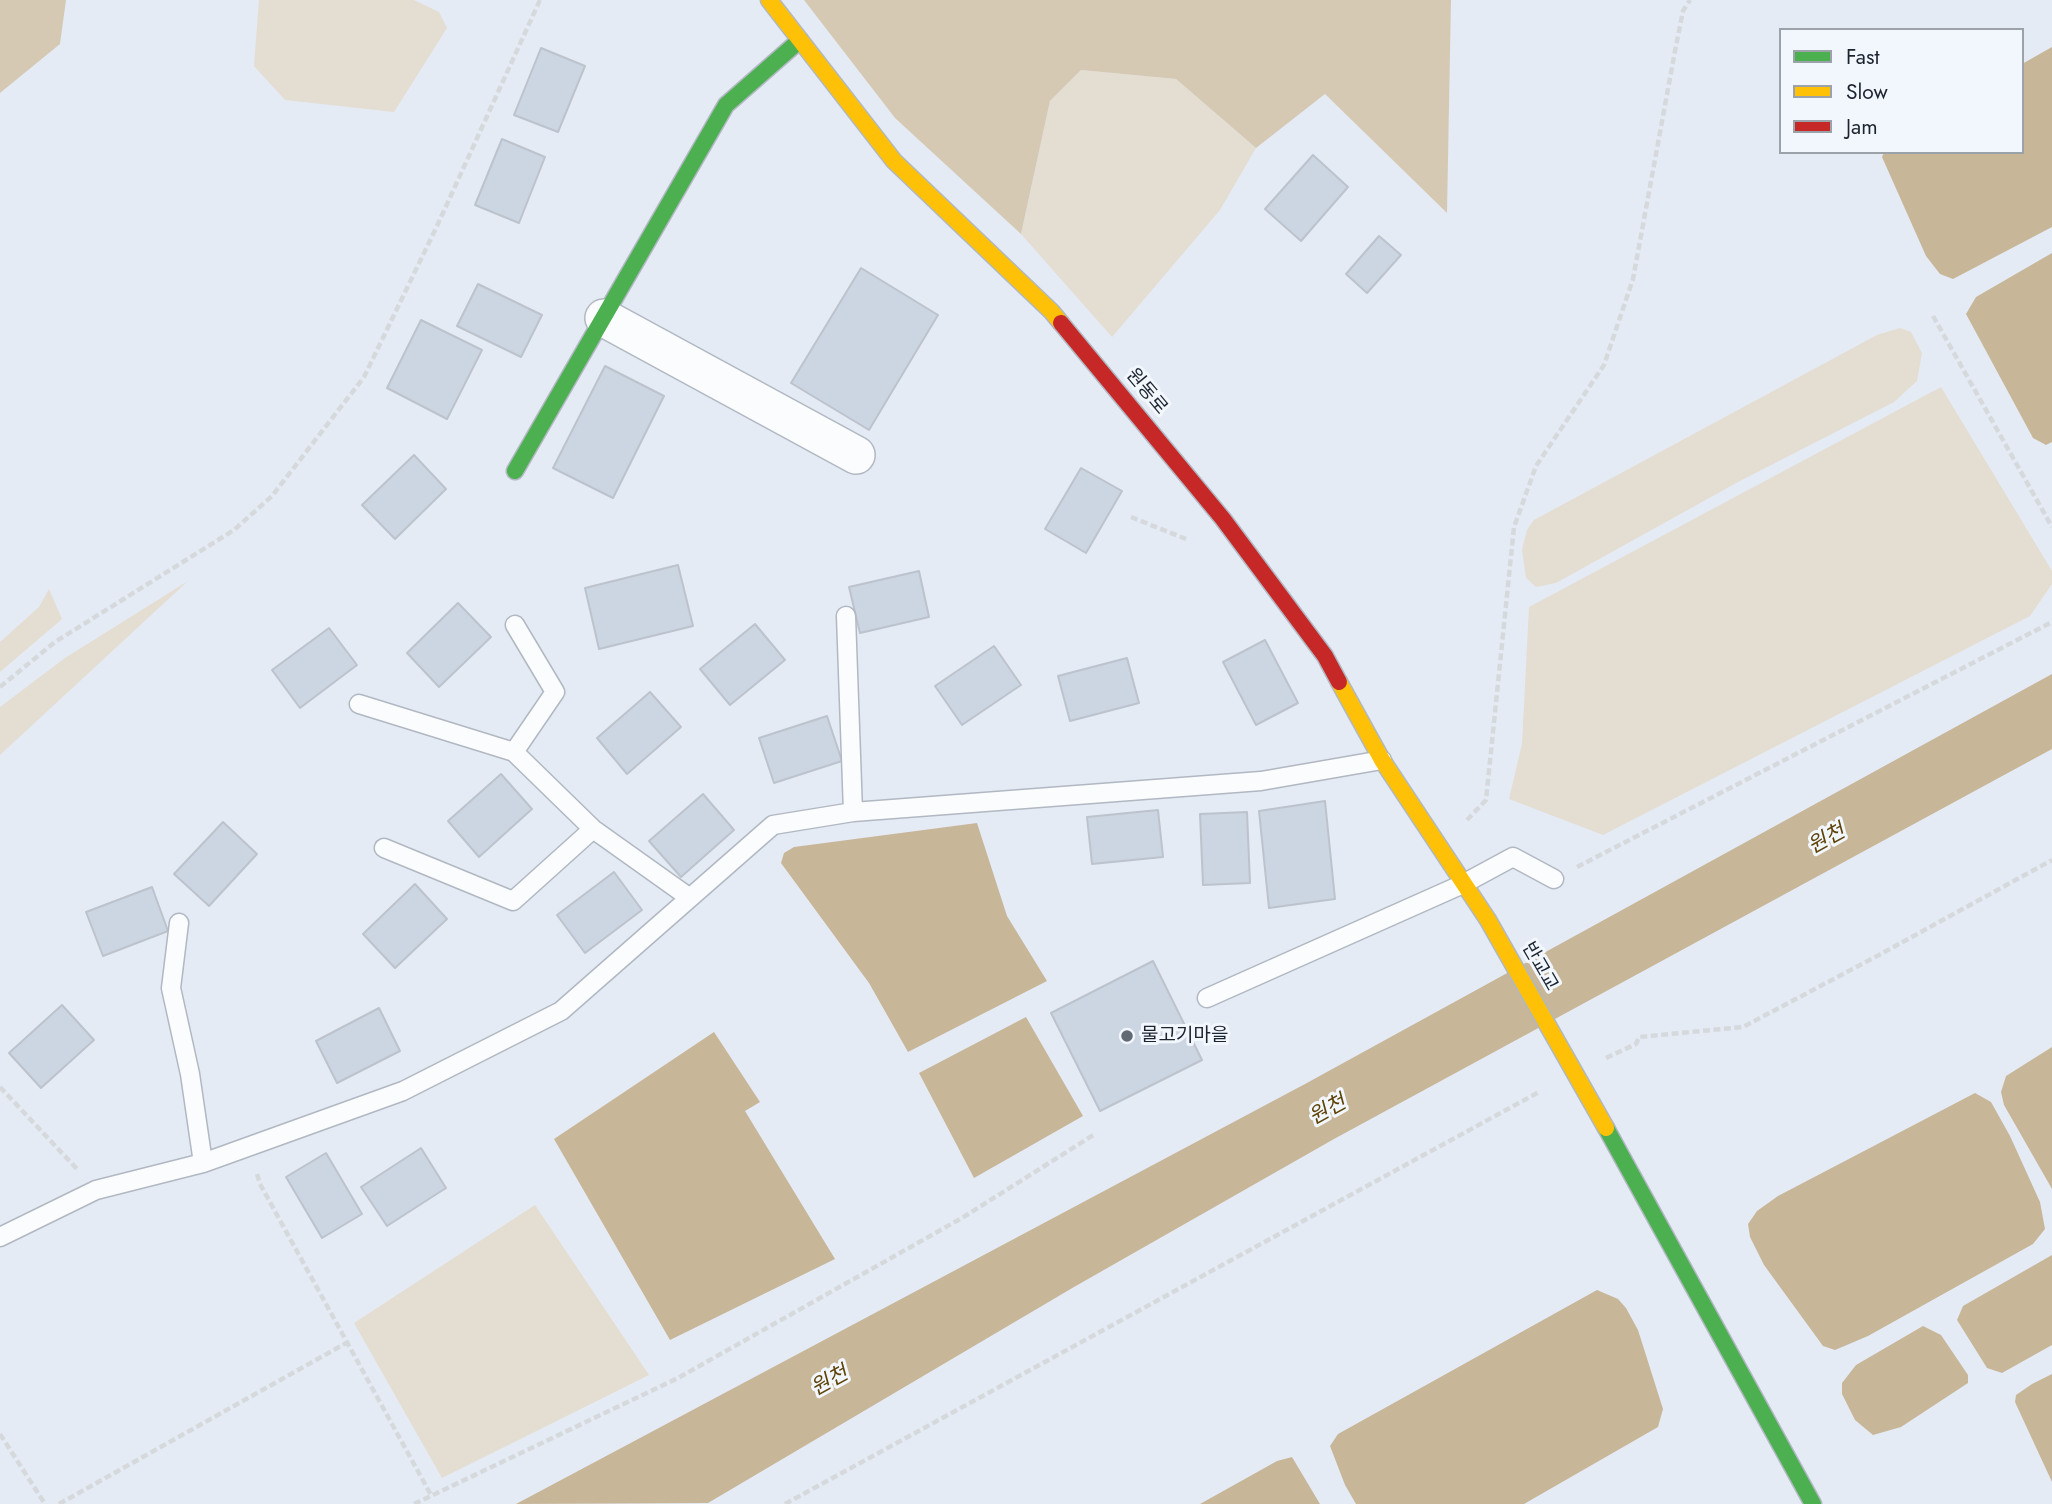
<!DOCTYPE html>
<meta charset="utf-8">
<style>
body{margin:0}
#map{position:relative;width:2052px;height:1504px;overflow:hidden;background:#e4ebf5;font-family:Jost,sans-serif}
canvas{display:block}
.legend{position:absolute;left:1779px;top:28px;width:245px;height:126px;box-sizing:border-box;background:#f2f7fd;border:2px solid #9ca2aa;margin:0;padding:9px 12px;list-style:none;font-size:21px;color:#1b232e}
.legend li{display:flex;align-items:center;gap:14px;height:35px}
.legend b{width:35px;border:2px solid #9ca2aa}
</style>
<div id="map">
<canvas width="2052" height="1504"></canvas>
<ul class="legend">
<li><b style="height:9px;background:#4caf50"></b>Fast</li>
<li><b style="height:9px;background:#ffc107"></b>Slow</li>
<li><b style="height:9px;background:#c62828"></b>Jam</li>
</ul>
</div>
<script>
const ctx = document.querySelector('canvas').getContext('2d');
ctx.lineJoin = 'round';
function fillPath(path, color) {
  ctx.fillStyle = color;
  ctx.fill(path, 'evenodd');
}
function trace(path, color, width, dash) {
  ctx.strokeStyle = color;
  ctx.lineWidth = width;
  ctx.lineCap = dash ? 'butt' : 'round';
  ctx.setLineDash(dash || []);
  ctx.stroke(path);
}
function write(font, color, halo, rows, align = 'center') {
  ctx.font = font + ' Jost,"Noto Sans KR",sans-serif';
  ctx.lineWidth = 6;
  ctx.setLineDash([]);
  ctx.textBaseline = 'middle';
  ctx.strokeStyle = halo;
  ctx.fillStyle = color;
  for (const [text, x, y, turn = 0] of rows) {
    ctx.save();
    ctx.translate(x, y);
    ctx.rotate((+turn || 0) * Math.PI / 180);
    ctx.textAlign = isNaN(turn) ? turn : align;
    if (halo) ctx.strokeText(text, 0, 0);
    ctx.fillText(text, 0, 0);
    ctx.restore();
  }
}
fillPath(new Path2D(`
 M259,0H414L439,12L447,28L394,112L285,100L254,66Z
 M1081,70L1176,79L1256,148L1220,210L1112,337L1021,234L1050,101Z
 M1900,328L1911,332L1922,353L1917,381L1894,402L1738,482L1556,583L1536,587L1526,578L1522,550L1527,530L1534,520L1877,335Z
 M1941,387L2052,571V584L2030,616L1603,835L1509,799L1522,744L1529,607Z
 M188,581L0,755V707L65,658Z
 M49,589L62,619L0,672V642L39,607Z
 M535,1205L649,1375L442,1478L354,1323Z`), '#e4ddd2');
fillPath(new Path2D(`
 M0,0H66L60,44L0,93Z
 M804,0H1451L1447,213L1325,94L1256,148L1176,79L1081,70L1050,101L1021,234L895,118Z`), '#d6c9b4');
fillPath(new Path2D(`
 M2052,47V227L1953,279L1940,274L1926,256L1882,157L1884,152H2022V64Z
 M2052,253V442L2046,445L2033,438L1966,314L1976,297Z
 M2052,674V749L1334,1139L1074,1287L708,1503L516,1504L1305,1084Z
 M977,823L1007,916L1047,981L908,1052L869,983L781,863L784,853L794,847Z
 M1026,1017L1083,1116L974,1178L919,1073Z
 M714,1032L760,1102L745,1111L835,1259L670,1340L554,1139Z
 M2052,1047V1189L2004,1105L2001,1092L2006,1076Z
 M1975,1093L1991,1102L2010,1136L2040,1202L2045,1229L2033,1244L1868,1336L1835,1350L1823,1346L1764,1265L1750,1237L1748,1224L1757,1211L1778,1196Z
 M2052,1255V1345L2002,1373L1987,1368L1957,1320L1963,1306Z
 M1597,1290L1618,1299L1626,1308L1638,1330L1663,1409L1658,1427L1524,1504H1356L1345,1485L1330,1446L1338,1434Z
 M1923,1326L1941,1335L1968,1375V1383L1901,1427L1873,1435L1855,1420L1842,1394V1383L1856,1365Z
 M2052,1374V1482L2015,1402L2016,1395L2032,1384Z
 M1292,1457L1320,1504H1200L1277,1461Z`), '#c8b699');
const building = new Path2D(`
 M541,48L585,66L558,132L514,115Z
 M502,139L545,157L519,223L475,205Z
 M1313,155L1348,187L1301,241L1265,209Z
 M1379,236L1401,255L1367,293L1346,274Z
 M861,268L938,315L869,430L791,383Z
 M478,284L542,315L521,357L457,326Z
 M421,320L482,350L447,419L387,388Z
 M605,366L664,396L613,498L553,468Z
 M414,455L446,489L395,539L362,505Z
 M1081,468L1122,491L1086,553L1045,529Z
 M678,565L693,626L599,649L585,588Z
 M919,571L929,617L860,633L849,587Z
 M458,603L491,637L439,687L407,653Z
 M755,624L785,660L730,705L700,669Z
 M329,628L357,665L300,708L272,670Z
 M1265,640L1298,703L1256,725L1223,662Z
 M994,646L1021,685L962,725L935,686Z
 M1127,658L1139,703L1070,721L1058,676Z
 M650,692L681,727L627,774L597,738Z
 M827,716L842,761L774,783L759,738Z
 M501,774L532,809L479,857L448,821Z
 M703,794L734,830L681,877L649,841Z
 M1325,801L1335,899L1269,908L1259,811Z
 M1158,810L1163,857L1092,864L1087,817Z
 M1247,812L1250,883L1203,885L1200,814Z
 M223,822L257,854L209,906L174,874Z
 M614,872L642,910L585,953L557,915Z
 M415,884L447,919L395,968L363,934Z
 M152,887L168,931L103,956L86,912Z
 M1153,961L1202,1060L1100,1111L1051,1013Z
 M62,1005L94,1040L41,1088L9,1053Z
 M379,1008L400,1051L337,1083L316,1041Z
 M421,1148L446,1188L387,1226L361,1187Z
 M326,1153L362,1214L322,1238L286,1177Z`);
fillPath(building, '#ccd5e2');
trace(building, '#bcc3cc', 2);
const lane = new Path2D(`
 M846,616L853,812
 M359,704L514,752L593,829L690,898
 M514,752L555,692L515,625
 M384,848L513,901L593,829
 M179,923L171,988L190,1074L203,1163
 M1207,998L1463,884L1513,857L1554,879
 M0,1237L96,1190L203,1163L403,1091L561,1011L773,825L853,812L1261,781L1382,760`);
const street = new Path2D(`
 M604,318L856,455`);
const fast = new Path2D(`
 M515,471L726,105L800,40
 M1606,1128L1813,1504`);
const slow = new Path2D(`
 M769,0L894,161L1052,312L1061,323
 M1339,682L1382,760L1488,920L1606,1128`);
const jam = new Path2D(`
 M1061,323L1223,519L1325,656L1339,682`);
trace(lane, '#b1b8c2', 21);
trace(street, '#b1b8c2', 40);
trace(fast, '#b1b8c2', 19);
trace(slow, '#b1b8c2', 19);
trace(jam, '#b1b8c2', 19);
trace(new Path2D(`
 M1933,316L2052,527
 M1131,517L1186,539
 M0,687L55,642L234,530L272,496L364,377L437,226L540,0
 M1467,820L1486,800L1514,527L1536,466L1604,365L1633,279L1675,51L1683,11L1690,0
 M1577,867L2052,622
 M1606,1058L1636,1044L1639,1037L1743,1027L1879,955L2052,860
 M0,1087L77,1169
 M257,1174L260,1184L431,1495
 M0,1434L45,1504
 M59,1504L348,1342
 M414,1504L678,1378L962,1218L1095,1134
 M785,1504L1539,1092`), '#d6d9dc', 4.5, [7, 3.5]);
trace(lane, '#fbfcfe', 18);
trace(street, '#fbfcfe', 37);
trace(fast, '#4caf50', 16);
trace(slow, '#ffc107', 16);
trace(jam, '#c62828', 16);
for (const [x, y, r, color] of [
 [1127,1036,7,"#616974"]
]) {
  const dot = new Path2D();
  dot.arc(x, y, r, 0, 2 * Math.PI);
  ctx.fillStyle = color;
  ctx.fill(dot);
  trace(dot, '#f2f7fd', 2.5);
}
write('19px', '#1b232e', '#f2f7fd', [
 ["원동로",1146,392,50],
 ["반교교",1539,967,60]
]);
write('19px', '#1b232e', '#f2f7fd', [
 ["물고기마을",1141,1036]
], 'left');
write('italic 21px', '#5f4206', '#f2f7fd', [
 ["원천",1827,840,-29],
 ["원천",1328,1111,-29],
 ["원천",830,1382,-29]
]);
</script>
